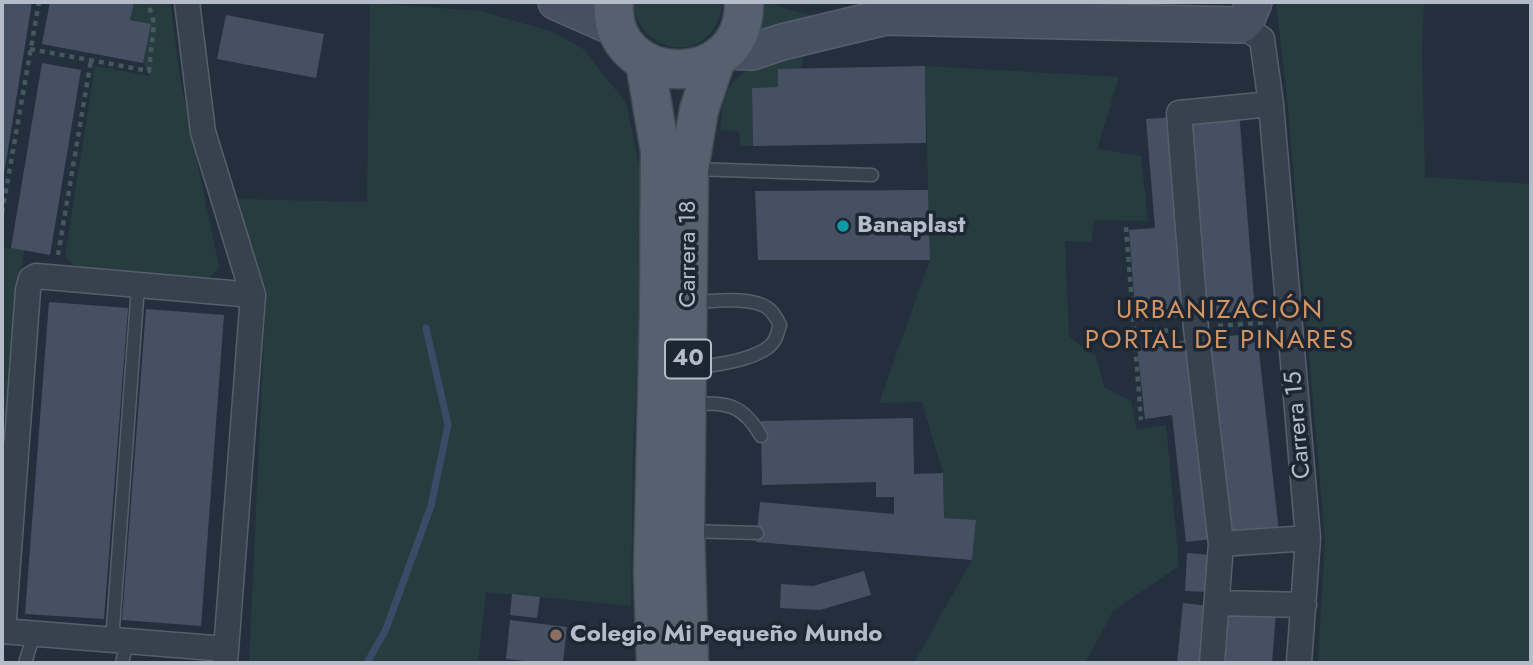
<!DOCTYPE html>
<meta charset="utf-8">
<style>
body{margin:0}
#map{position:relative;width:1533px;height:665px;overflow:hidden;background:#242f3e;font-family:Jost,sans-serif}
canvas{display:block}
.frame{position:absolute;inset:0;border:4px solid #b4bcc9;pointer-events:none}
</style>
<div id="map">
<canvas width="1533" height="665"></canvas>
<div class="frame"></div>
</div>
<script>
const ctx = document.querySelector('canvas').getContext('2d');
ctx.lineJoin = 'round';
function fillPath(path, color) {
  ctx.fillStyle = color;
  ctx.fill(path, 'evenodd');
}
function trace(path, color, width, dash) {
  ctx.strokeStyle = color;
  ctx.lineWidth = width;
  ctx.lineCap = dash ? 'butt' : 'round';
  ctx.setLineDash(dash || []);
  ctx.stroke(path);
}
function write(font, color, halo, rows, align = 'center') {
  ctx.font = font + ' Jost,sans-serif';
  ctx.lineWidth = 7;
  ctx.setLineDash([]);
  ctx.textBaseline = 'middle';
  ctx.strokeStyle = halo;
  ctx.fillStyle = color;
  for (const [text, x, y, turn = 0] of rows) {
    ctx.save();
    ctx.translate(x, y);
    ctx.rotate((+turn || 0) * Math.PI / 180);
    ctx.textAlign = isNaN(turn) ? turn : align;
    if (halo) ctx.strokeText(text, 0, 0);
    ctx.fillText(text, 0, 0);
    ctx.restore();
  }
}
fillPath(new Path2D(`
 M134,2H170L180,78L219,267L208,280L75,266L65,257L95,66L150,76L143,63L151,24L130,20Z
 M634,2H722C720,13 719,23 711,32C685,65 634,41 634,2Z
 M761,2H772L786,9L820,17L756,33Z
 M1276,2H1424L1422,49L1425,177L1531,184V663H1318L1325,540L1287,98Z
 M370,3L481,11L553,32L583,49L626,103L642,179V267L633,452L631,606L486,592L478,663H249L266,293L237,199L367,202Z
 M804,51L801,69L778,87L752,88L753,146H741L739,132L720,130C722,118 722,104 727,92C740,64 778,59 804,51Z
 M925,66L1119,77L1097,149L1141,156L1148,221L1094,220L1091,242L1065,241L1069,337L1096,356L1104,387L1131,401L1137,430L1166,425L1179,566L1113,611L1085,663H914L972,560L976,521L944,518L943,473L922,402L879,403L930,260Z
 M2,247L24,250L8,403L2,429Z`), '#263c3f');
trace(new Path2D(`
 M367,663L386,629L431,506L448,425L426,328`), '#394c67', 7);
fillPath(new Path2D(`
 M2,2H32L3,180H2Z
 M50,2H134L130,20L151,24L143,63L42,44Z
 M226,15L324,34L316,78L217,59Z
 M42,63L81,70L50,255L11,248Z
 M925,66L926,143L753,146L752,88L778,87V69Z
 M1239,111L1255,311L1202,315L1185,116Z
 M1173,117L1190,316L1136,321L1129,230L1155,228L1146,119Z
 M928,190L930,260H758L755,191Z
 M49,302L128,308L104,619L25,614Z
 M146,309L224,315L201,626L122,620Z
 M1257,333L1279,532L1226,538L1204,339Z
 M1190,340L1213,539L1186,542L1172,415L1145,419L1137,346Z
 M913,418L914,474L943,473L944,518L976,520L972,560L756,542L760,502L894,514V497H876V482L762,485L761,421Z
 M1187,553L1211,555L1209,592L1185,591Z
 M864,571L871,595L820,610L780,608L781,584L813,586Z
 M512,594L540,597L537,618L510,615Z
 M1183,603L1209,606L1204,663H1177Z
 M1223,607L1276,612L1272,663H1218Z
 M510,620L567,627L563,663H526V661L506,659Z`), '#455162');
const lane = new Path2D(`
 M693,169L872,175
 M690,303C709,301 744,297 762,305C771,308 776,317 780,325C778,330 777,337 774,341C762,360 713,365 692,368
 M689,403C725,404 741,401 761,436
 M2,465L9,445
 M689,531L757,533
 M112,641L138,286
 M25,663L34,634
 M122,663L127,642`);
const street = new Path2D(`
 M187,2L203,132L253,295L225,663
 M1241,25L1262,39L1271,104L1308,538L1299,663
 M1221,544L1308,538
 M1218,603L1304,605
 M2,631L226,649
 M3,631L28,290L31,279L36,276L253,295
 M1212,663L1221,544L1196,328L1179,113L1271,104`);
const secondary = new Path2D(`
 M556,2L617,29
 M725,51L752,52L782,42L886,17L1241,25L1247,19L1254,2`);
const primary = new Path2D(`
 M614,2C607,89 746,94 744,2
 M645,62L660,151L659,312L653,572L656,663
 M689,663L685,531L689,169L699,110L716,59`);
trace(lane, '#565f6c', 15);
trace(street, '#565f6c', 27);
trace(secondary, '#565f6c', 38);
trace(primary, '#414a57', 41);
trace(new Path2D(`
 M30,49L149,71L154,23L148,2
 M2,213L39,2
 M1126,227L1141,420
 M58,255L91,60
 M1218,326L1268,322
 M1133,333L1174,330`), '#44595c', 4.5, [5, 5]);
trace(lane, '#38414e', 12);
trace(street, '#38414e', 24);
trace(secondary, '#465061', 35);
trace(primary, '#56606e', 38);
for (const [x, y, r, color] of [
 [843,226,7,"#0f9aa8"],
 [556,635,7,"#8d6e63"]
]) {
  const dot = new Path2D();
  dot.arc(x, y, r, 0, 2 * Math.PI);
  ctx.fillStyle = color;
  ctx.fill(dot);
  trace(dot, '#1d2633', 2.5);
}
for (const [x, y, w] of [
 [688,359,46]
]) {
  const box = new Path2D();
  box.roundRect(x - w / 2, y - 19.5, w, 39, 5);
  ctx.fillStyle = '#1d2633';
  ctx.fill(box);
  trace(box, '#b4bcc9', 2);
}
write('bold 23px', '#b4bcc9', null, [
 ["40",688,359]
]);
write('bold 24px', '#b4bcc9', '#1d2633', [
 ["Banaplast",857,226],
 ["Colegio Mi Pequeño Mundo",570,635]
], 'left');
write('24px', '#b4bcc9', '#1d2633', [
 ["Carrera 18",689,254,-90],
 ["Carrera 15",1299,425,-95]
]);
ctx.letterSpacing = '2px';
write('26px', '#d59563', '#1d2633', [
 ["URBANIZACIÓN",1220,312],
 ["PORTAL DE PINARES",1220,342]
]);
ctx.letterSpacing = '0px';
</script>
